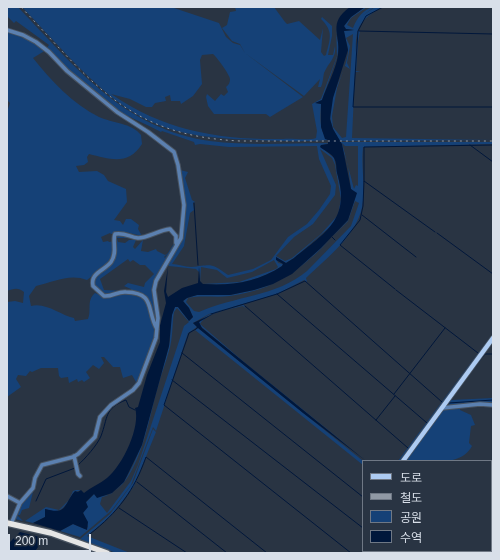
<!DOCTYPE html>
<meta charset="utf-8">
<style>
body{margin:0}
#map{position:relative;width:500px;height:560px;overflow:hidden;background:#293443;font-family:Arial,"Noto Sans KR",sans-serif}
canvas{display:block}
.frame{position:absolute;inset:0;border:8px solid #d8dfe9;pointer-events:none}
.legend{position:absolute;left:362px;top:460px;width:130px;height:92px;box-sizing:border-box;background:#293443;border:1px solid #6f7885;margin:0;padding:5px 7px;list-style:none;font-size:12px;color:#d8dfe9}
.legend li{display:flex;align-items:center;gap:8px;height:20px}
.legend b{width:20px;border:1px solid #6f7885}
.scale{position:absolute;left:8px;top:534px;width:83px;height:18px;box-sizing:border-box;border:2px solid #d8dfe9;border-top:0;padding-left:5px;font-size:12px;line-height:14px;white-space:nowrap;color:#d8dfe9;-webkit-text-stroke:3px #293443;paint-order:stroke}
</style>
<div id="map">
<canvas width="500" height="560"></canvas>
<div class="frame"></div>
<ul class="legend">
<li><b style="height:5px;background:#adcbf2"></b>도로</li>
<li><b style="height:5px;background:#9099a5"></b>철도</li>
<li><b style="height:11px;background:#154177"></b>공원</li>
<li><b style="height:11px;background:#00173b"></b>수역</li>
</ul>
<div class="scale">200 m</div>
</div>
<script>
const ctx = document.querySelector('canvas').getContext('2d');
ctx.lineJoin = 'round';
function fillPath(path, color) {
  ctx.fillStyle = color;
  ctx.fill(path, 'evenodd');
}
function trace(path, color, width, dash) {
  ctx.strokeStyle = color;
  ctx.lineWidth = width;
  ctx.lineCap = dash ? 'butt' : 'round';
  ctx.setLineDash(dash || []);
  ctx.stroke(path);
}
fillPath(new Path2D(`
 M8,7H18C75,67 124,129 210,141C249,146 290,143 329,143L320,146L334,158L341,191V206L336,220L331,226L294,258L286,263L276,257L278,263L283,264L282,266C258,282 232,286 203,284L239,282L276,269L278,267L274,260L252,272L227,278L217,270L201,267L200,282L199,268V272L196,269L169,266L167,264L182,237L185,209L180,170L188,172L185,178L192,200L195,202L193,203L194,210L190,213L184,246L172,264C178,264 185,267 191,267C212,265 210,262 228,275L253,269L271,260L288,237L307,224L319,210L330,194L331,186L319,159L317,146L229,147L200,144L195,145L194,142L162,131L161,132C146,124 131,118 116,110C90,94 68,70 46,49L49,45L16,21L14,23L7,16ZM320,149L332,158L335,165L341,199L338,215L321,234L292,258L285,261L276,256L294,237L313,224L335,195L336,185Z
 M22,7H171L219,23L226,37L233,43L240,45L245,53L303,97L270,117L266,114H214L208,106L206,97L207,94L215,101L221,94L224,96L228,92L226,87C229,85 230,82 230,79C230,75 216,56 213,54L202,55L200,60L202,84L193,96L181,104L180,101H171L170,95L165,97L166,101L155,103L152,107H146L130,99L111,94C165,131 219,140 283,139C293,138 308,141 316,138L317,131L312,104L321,99L337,56L336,26V33L339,47L337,57L322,100L316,103L321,104C320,118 319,130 328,140C305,142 278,141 257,140C202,138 160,135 114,99C80,72 52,38 22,7Z
 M235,7H274L285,22L287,24L299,21L320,40L323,28L321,52L324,56L326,55C330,39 334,32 321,19L322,17L332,26V36L328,55H333L335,46C337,57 328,63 324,73C323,78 323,82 321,87H318L320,79L304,96L245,53L240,44L232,41L222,28L227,25L230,12L236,11Z
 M365,7H367L351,18L347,25L353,28C357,18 363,9 374,7L362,16L375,7H383C360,19 355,27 356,53L358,31H360L358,42L356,71L361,72H355L352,138L493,140L340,141C316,106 343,86 348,53C349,46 344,38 344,31L354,30L346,29L344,26L351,17ZM353,34L346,137L342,138L333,127L332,116L337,88L345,66L350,69L347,63L350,46L346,38Z
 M7,31L28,38L46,50L33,58C51,81 73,104 99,117C112,123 132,123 141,135L142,144C128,166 110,159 89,154L87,157L88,162L84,165L76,166L79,172L97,171L104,175L108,181L126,189L127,202L114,220L120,221L123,225L126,219H131L139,225L138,229L142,236L125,232L111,234L110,233L101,237L103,242L108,241L109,242L114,241L115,244C110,265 104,268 87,280C70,273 53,282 36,286L29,296L31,306C46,302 60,315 74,318L75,321L88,319C92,310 86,301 95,293L108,298L126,293L146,299C149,309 155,319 156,329C159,342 141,376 135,388L133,386L136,382L132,375L123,378L120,367H113L104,357H101L104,363L99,369L93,365L86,372L90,378L84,382L82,380L78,382L77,379L69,383L68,377L61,378L59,376L58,368H41L32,372L30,371L26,376L18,375L16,379L21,387L7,397V302L15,301L23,303L24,292C18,287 13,289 7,291V112L10,103L7,100Z
 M340,142H493V144L363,147C361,166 365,182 363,201C360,233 328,257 306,278L307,282L304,280L277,294L209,314L193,323L197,327L188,333L156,431L153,427L131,485L112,510L80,537L60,531L73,524L85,529L88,527L83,512L86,502L94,494L99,496C103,495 107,496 111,494C136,479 148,422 154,396C158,379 165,363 169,346C172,334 168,317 175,307H178L189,321L193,317L189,308L183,301L187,298L197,295H230L254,290L273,284L294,272L332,238C299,270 278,289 230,296C216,298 202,295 188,298L186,302L194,311L199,312C234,296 276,297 307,271L351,226L359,203L355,201L348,221L332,237L348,220L356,195L351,189L348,165ZM342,143L345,146H358V186L356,185L354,189ZM177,308L189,322L184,326L138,465L131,481L107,513L100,504L102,497C139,490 149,416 158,386C161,374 166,363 169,351C173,338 172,324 174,312Z
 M118,234L136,238H117L118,242L125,243L129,240H136L133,247L135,249L143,240L141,251L148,252L156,249L157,251L165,255L168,253L164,257L165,258L176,240L171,253L155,281L157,328L147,299L131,292V289L124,286L128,283L144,287L145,283L154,274L145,265H140L133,260L130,262L128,259L100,279L104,290L125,291L106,296L95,288L94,279C109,264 117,259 115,236Z
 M244,305L245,308L243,306C230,309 207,312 200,324L245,363L367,461L249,367L198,324C206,311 231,308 244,305Z
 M198,328L363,461V465L195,330Z
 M493,333L401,461H398Z
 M493,340L451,400L493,398V404L450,406L448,402Z
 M460,407V410L471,415L475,425L471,426L469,443L472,446C460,468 427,461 406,461L443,410Z
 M153,429L156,432L134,486L110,517L87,536L130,553H116L80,539L110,514L133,483Z
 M34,488L29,508L22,510L20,515H17L23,521L15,519C19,502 29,501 34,488Z
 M76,490H81L73,493C67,505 60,516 46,509L45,517L33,523L25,521L46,507L59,510L69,500L73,491Z`), '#154177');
fillPath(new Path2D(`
 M350,7H365L351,17L344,26L346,29L354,30L344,31L348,50L333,98L330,119L333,129L342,144L351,189L357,193L348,220L321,248L292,274L273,284L254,290L230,295H197L187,298L183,301L189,308L193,317L189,321L178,307H175L172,315L169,346L142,445L124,482L112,493L97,498L94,494L86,502L88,507L83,513L88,522L87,530L73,524L60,531L33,523L45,517V509C68,515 63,505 75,491L78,492L81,490L84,493C91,487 100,484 107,478C123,465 141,426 135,408L138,407L147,375L160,342V325L166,303L164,291L168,267L166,292L168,297L182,288L198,283L199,267L200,281L203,284C232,286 258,282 282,266L283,264L276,260V257L286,263L294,258C326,232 351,219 337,173C336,168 337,163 334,158C331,153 325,151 320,147L321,145L328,144V140L325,139L321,127V104L315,103L322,100C327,86 336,69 338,55C341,33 327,24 350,7Z
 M215,313L199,322L202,328L366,461L303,413L198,328L195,330L197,327L193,323Z
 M20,532L44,538L36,550L45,553H7V545Z`), '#00173b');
trace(new Path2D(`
 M383,7L366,16L358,31L353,107H493
 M359,31L493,34
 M470,145L493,162
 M364,181V147L493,145
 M194,203L198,265
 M362,215L416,257
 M437,233L493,274
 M332,237L335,240
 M395,289L340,245L360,220L363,206L364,181L435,232
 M396,290L478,353
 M277,294L427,423
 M245,306L408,448
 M211,314L277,294L305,281L442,402
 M196,329L189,333L164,405L351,553
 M182,353L363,497
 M470,373L485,354H493
 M172,380L363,528
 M394,394L445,328
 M449,403L493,400
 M376,420L395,396
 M78,465C85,459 98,444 101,436C108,418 104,408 126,400L129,407L135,410
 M137,482L227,553
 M36,501L46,479L75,468
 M119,508L187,553
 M90,534C118,512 134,491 146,457L267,553
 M392,551L395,553`), '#00173b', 1);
const minor = new Path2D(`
 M7,30L23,35L36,42L49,52L67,71L117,112L148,132L174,152L178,165L184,205L181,238L156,281L154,290L158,318L156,338L139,383L133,390L111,405L100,417L95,437L78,454L73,457L42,465L35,478L33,488L20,503L11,524
 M157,329C146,310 156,293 126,292C118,291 112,297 104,296L93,286C90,273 104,271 111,262C118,252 112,242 115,234C124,232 130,237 138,238C148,238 159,230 170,229L176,236V243
 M442,408L480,404L493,405
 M74,456L78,474L80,476
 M7,496L20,503
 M491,511H493`);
const major = new Path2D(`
 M403,461L493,338
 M412,551V553`);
const highway = new Path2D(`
 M7,523L51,533L107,553`);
trace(minor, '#485361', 5.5);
trace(major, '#485361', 6);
trace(highway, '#485361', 8);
trace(minor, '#5b80b0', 3.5);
trace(major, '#adcbf2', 4.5);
trace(highway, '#e5e5e5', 5.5);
trace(new Path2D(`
 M21,7C92,82 128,136 240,141H493`), '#9099a5', 1, [2, 4]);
</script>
